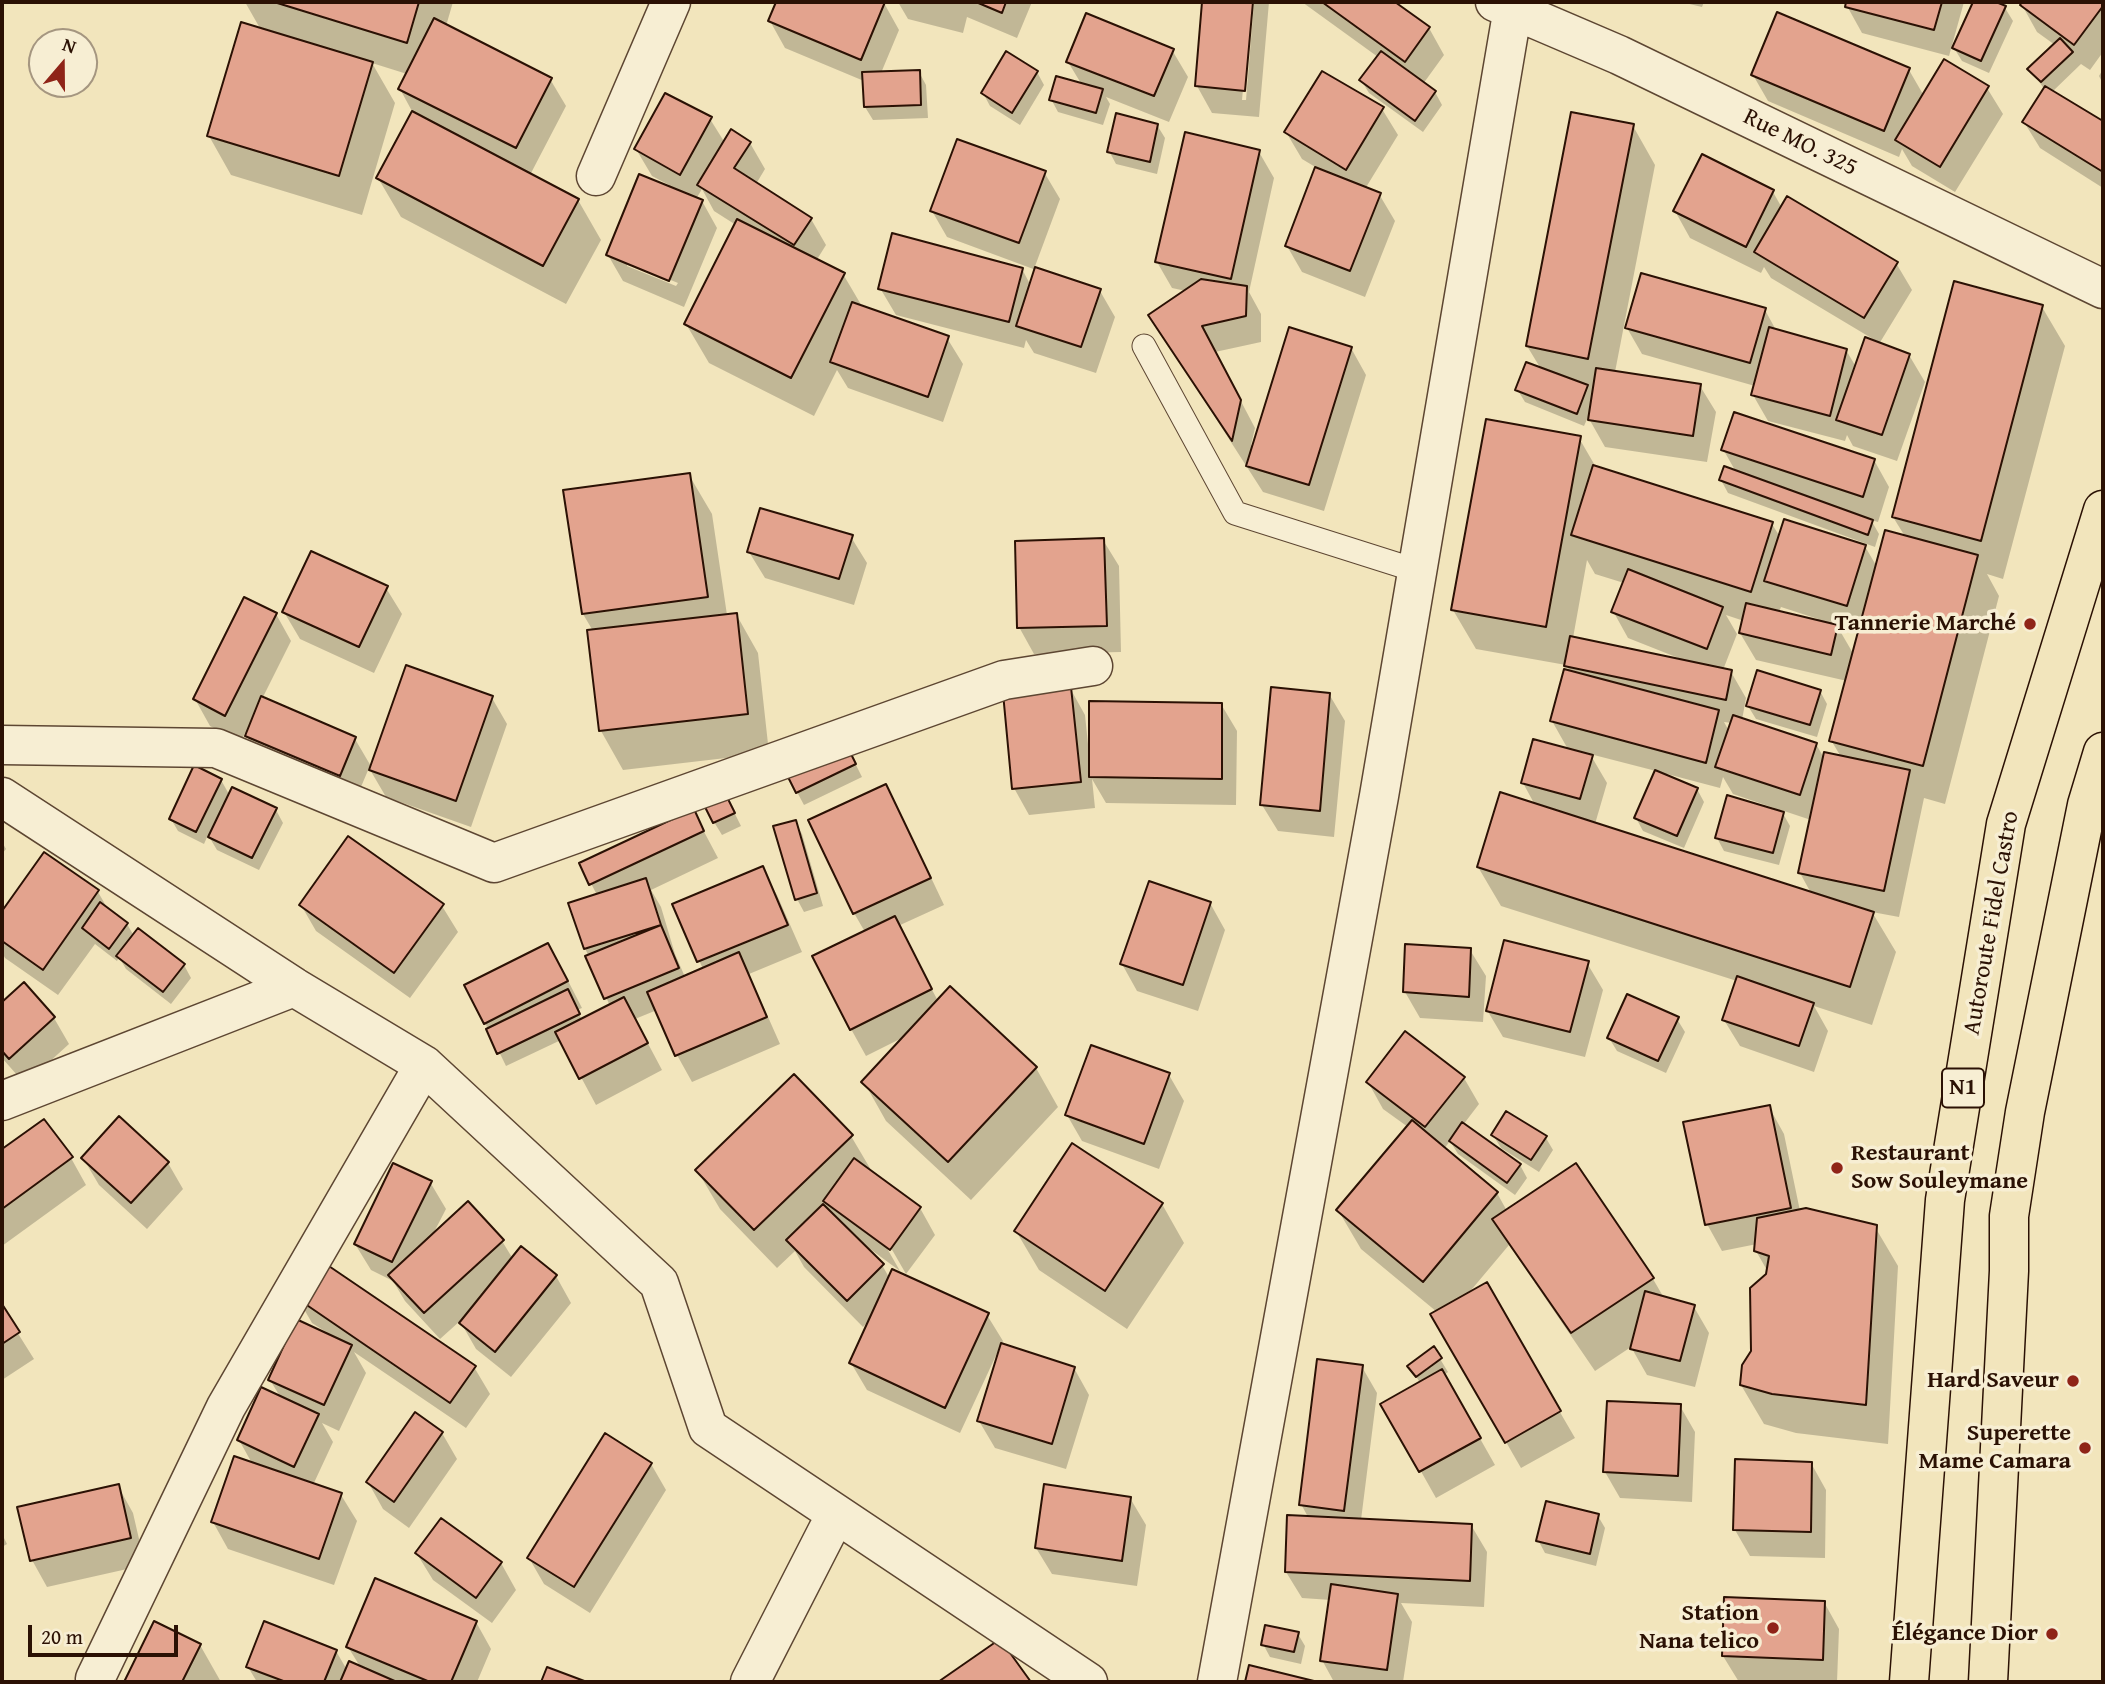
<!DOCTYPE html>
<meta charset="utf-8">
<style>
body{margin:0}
#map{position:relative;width:2105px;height:1684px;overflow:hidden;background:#f2e5bc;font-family:"Gentium Book Plus",serif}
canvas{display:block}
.frame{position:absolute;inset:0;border:4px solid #2b1104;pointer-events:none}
.north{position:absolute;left:28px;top:28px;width:70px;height:70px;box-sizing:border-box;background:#f7eed3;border:2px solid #a59680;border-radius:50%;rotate:20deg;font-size:19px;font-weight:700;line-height:28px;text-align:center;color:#2b1104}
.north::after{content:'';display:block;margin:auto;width:24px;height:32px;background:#8f2418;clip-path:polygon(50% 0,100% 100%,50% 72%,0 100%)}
.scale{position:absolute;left:28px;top:1625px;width:150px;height:32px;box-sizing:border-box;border:4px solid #2b1104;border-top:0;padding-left:9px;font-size:21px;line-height:24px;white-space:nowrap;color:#2b1104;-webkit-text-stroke:5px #f7eed3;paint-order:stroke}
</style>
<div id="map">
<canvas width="2105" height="1684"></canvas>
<div class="frame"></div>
<div class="north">N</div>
<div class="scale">20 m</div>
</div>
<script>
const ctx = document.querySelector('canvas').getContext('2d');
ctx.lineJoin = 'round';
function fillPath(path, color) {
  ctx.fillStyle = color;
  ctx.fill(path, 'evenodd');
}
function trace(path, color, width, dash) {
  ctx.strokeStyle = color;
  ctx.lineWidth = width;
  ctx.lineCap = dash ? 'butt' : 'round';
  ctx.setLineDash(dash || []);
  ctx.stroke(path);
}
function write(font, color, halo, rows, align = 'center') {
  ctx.font = font + ' "Gentium Book Plus",serif';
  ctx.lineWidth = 7;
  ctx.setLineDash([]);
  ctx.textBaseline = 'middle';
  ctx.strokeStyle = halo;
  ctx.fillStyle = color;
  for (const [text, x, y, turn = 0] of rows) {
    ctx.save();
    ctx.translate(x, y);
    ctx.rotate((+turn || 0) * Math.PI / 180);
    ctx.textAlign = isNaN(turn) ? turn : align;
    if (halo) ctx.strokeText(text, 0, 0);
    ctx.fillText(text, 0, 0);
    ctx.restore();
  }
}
fillPath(new Path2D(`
 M245,2H453L446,26L550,79L566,106L530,175L578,200L601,240L566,304L401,217L378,178L413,113L400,89L407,74L372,63L395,103L362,215L231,175L209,136L261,30Z
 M778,2L884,3L899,30L881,73L919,72L926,85L928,118L873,120L865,107L864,81L785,48L770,21Z
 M898,2H1032L1017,38L967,17L963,33L908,19Z
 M1204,2H1251L1242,100H1246L1254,2H1269L1259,117L1212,113L1197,86Z
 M1302,2H1392L1429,28L1444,55L1423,84L1435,92L1442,105L1423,132L1369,93L1361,80L1378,57Z
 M1681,2H1704L1702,7Z
 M1848,2H1964L1949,56L1862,33L1847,6Z
 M1975,2H1992L2005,8L2013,21L1989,73L1962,61L1954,48Z
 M2024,2H2103V52L2090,70L2081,64L2052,92L2103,123V188L2040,148L2024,122L2045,90L2030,69L2055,45L2037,32L2022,5Z
 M1172,50L1188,77L1169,122L1106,97L1110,104L1103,125L1058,112L1051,99L1082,85L1068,62Z
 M2103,69V84L2099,76Z
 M1909,70L1924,96L1987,88L2003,114L1955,192L1912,166L1902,149L1899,157L1768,101L1753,75Z
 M1037,72L1044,85L1020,125L990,106L983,93Z
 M1382,109L1398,135L1365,189L1379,194L1395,221L1365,297L1302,272L1287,246L1317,168L1302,159L1286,132Z
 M710,119L725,143H750L765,169L756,184L811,219L826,245L816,261L843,274L863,308L947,338L963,364L943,422L848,388L837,370L814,416L709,363L686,324L736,225L714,211L702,189L696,199L702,201L717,228L684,307L623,281L608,255L669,185L652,176L636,149ZM627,262L678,283L676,286L627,266Z
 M1157,125L1165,138L1157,174L1116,164L1109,151Z
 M1633,126L1655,165L1615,372L1700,386L1716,412L1707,462L1605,447L1588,417L1584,426L1525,402L1517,389L1541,369L1527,346Z
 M1259,152L1274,178L1249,292L1261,314V342L1215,352L1255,428L1251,445L1254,446L1351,348L1366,375L1324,511L1263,492L1150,316L1186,291L1172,288L1157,262Z
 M1703,156L1773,192L1782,208L1896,263L1912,290L1879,344L1909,355L1925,382L1897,461L1853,446L1847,435L1845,441L1768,421L1753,395L1755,386L1642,354L1627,328L1765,310L1777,332L1846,350L1856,367L1878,342L1771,278L1764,267L1761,273L1690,238L1675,211Z
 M1044,172L1060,199L1034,269L1100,291L1115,317L1096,373L1034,353L1026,340L1024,348L896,315L880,288L1022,269L1031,286L1036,270L947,237L932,211Z
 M2042,307L2065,346L2003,579L1987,574L1999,596L1945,804L1924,798L1899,917L1872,912L1896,952L1872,1025L1814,1006L1828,1031L1814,1072L1740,1046L1724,1020L1737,981L1501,906L1478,867L1535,805L1523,783L1569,751L1552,721L1570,672L1566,665L1476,649L1453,610L1579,438L1597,469L1772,524L1780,537L1863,545V543L1877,567L1906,538L1893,517ZM1587,560L1595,574L1624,583L1613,611L1628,638L1681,659V661L1573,638ZM1781,607L1818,619V622L1779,612ZM1726,615L1744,621L1740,633L1756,660L1847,681L1831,740L1841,757L1824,758L1816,744L1742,720L1746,698L1731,672L1723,670L1737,634ZM1836,624L1860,632L1854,655ZM1724,722L1732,723L1729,731ZM1590,754L1656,771L1636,818L1643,831L1684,848L1704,802L1697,789L1666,777L1667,774L1720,788L1723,777L1733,794L1774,808L1773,810L1717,838L1724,851L1779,865L1790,826L1781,810L1811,820L1800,873L1811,893L1595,824L1607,783Z
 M1723,449L1874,460L1889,487L1878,522L1871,520L1879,534L1875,547L1728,493L1721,480L1736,472Z
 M689,475L712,514L727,615L736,614L758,653L769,753L623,770L601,731L593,631L583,614L565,492Z
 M851,537L867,563L854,605L765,578L749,552Z
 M1103,540L1119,566L1121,652L1034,654L1019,627Z
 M386,588L402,614L374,673L300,639L284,612Z
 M276,614L291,641L262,699L355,739L372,768L492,698L507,724L471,827L386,797L369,768L355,801L262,762L245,733L241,742L210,726L195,699Z
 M1070,688L1085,715L1088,744L1221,704L1237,731L1236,805L1106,803L1092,779L1095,808L1029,815L1014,788Z
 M1820,691L1827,704L1817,737L1756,719L1748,706Z
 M1329,694L1345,721L1334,837L1278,831L1262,805Z
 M849,751L862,777L804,805L797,792Z
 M221,780L230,796L276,810L283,823L259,870L217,850L208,835L204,844L178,831L171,819Z
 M885,786L900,812L944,905L898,926L938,1001L1036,1068L1058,1107L971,1200L886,1121L864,1082L906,1036L866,1056L851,1029L865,932L854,913Z
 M723,790L741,826L722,835L714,822Z
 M693,811L718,858L651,890L661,907L675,954L685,977L703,969L674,905L762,868L777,895L802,952L749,974L780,1044L692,1082L677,1055L657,1010L635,1019L662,1070L596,1105L561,1040L506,1066L467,986L563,971L582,1008L577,1010L582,1020L610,1006L585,948L597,895L581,864Z
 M795,822L802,834L823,906L804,912L797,899Z
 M2,842L6,849L2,854Z
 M44,854L98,892L109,911L127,924L134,936L184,965L191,978L171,1004L126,969L119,957L117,961L95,944L58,995L5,958L2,952V914Z
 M1210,903L1225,930L1198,1011L1137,991L1122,964Z
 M301,905L442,906L458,932L410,998L316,931Z
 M1470,950L1486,976L1483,1022L1420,1018L1405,992Z
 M1587,963L1603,990L1585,1057L1503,1037L1487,1010Z
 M24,985L54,1018L69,1044L25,1084L2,1058V1005Z
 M1677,1019L1685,1032L1666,1073L1617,1051L1609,1038Z
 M1169,1075L1184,1101L1159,1169L1082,1141L1067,1115Z
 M1464,1078L1479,1104L1463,1125L1520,1165L1527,1178L1515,1195L1458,1154L1450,1141L1444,1149L1497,1193L1507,1211L1653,1279L1664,1298L1694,1307L1709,1333L1695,1387L1647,1375L1631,1347L1595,1371L1509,1245L1467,1295L1486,1285L1575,1438L1521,1468L1433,1315L1437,1312L1361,1249L1338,1210L1408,1127L1383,1109L1368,1082Z
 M1769,1107L1784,1134L1800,1211L1875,1227L1898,1266L1888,1444L1796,1433L1764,1424L1741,1385L1753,1352L1768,1272L1756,1251L1757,1244L1722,1251L1707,1224Z
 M43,1121L71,1158L86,1185L2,1246V1151Z
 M1493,1135L1546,1138L1553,1150L1539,1172L1501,1148Z
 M851,1136L874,1175L920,1208L935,1235L906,1274L887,1241L884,1243L900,1271L866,1246L865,1248L882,1265L890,1279L987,1315L1003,1341L1001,1345L1074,1368L1089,1395L1066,1469L995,1448L979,1421L1001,1350L999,1349L960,1433L867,1390L851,1363L871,1319L863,1327L804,1267L795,1251L777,1268L720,1209L697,1170Z
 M83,1158L168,1163L183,1189L147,1229L99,1185Z
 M430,1182L446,1209L432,1236L502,1241L513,1259L556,1276L571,1303L511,1377L476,1349L460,1321L440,1339L405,1301L393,1281L371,1270L355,1244Z
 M1162,1204L1184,1243L1127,1329L1039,1270L1016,1231Z
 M297,1297L474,1367L490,1394L466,1428L354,1352L366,1373L339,1431L322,1423L333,1442L313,1485L341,1495L357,1521L334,1585L228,1549L213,1522L253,1465L239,1440L281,1398L270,1380L326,1332L312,1323Z
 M2,1308L34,1359L2,1380Z
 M1434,1349L1448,1372L1444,1375L1495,1465L1436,1498L1383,1404L1420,1383L1410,1366Z
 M1362,1367L1377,1393L1361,1520L1471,1525L1487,1552L1484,1607L1401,1603L1412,1622L1403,1682H1334L1322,1660L1331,1600L1302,1598L1286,1572L1308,1517L1301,1504Z
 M1680,1406L1695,1432L1692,1502L1620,1498L1605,1472Z
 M442,1433L457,1459L409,1528L383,1509L368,1482Z
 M1811,1463L1826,1490L1825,1558L1750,1556L1735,1530Z
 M651,1464L666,1490L590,1613L544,1584L529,1558Z
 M118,1486L133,1513L145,1565L47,1587L32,1560Z
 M1130,1498L1146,1525L1137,1586L1052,1574L1036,1548Z
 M1598,1516L1605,1528L1596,1566L1545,1553L1538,1540Z
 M442,1520L501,1563L516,1590L492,1623L433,1580L417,1554Z
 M2,1534L7,1544L2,1547Z
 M1824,1602L1839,1629L1837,1682H1739L1723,1656Z
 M476,1622L491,1649L477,1682H257L248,1667L336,1651L347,1670L361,1668L348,1647Z
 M155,1623L200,1645L221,1682H126Z
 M1298,1634L1305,1646L1301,1664L1270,1657L1263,1644Z`), '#0003');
const building = new Path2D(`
 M274,2H419L407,43Z
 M776,2H885L861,60L768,21Z
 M976,2H1006L1002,13Z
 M1202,2H1253L1245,91L1195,86Z
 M1322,2H1395L1430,27L1405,62Z
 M1846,2H1942L1934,30L1845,7Z
 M1973,2H1996L2006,6L1981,61L1952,48Z
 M2022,2H2103V6L2074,45L2020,5Z
 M1777,12L1910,68L1884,131L1751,75Z
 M1086,13L1174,49L1154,96L1066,62Z
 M434,18L552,78L516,148L398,89Z
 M241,22L373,62L339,176L207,136Z
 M2060,38L2073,52L2041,82L2027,69Z
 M1006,51L1038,71L1012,113L981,93Z
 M1381,51L1436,91L1415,121L1359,80Z
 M1944,59L1989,86L1940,167L1895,140Z
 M920,70L921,105L864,107L862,72Z
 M1322,71L1384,107L1346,170L1284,132Z
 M1056,76L1103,89L1096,113L1049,100Z
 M2045,86L2103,121V172L2022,122Z
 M665,93L712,117L680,175L634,149Z
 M412,111L579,199L543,266L376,178Z
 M1571,112L1634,124L1588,359L1526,346Z
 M1116,113L1158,124L1150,162L1107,152Z
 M731,129L751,142L734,168L812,218L794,245L697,185Z
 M1185,132L1260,150L1231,279L1155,262Z
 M957,139L1046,171L1019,243L930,211Z
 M1702,154L1774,190L1746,247L1673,211Z
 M1315,167L1381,193L1350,271L1285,246Z
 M639,174L703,200L669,281L606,255Z
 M1787,196L1898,262L1864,318L1754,252Z
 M737,219L845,273L791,378L684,324Z
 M892,233L1023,268L1009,322L878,289Z
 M1035,267L1101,289L1081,347L1016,326Z
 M1641,273L1766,308L1750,363L1625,328Z
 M1201,279L1247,286L1246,316L1202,326L1241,400L1232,441L1148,315Z
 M1954,281L2043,305L1981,541L1892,517Z
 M852,302L949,336L928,397L830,362Z
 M1289,327L1352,347L1309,485L1246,466Z
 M1769,327L1847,349L1830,416L1751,395Z
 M1865,337L1910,354L1882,435L1836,420Z
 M1526,362L1588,385L1577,414L1515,390Z
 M1596,368L1701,384L1693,436L1588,420Z
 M1734,412L1875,459L1863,497L1721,450Z
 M1486,419L1581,436L1546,627L1451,610Z
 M1593,465L1773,522L1751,592L1571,535Z
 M1724,466L1873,520L1868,535L1719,480Z
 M690,473L708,597L582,614L563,490Z
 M760,508L853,535L839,579L747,552Z
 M1784,519L1866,545L1847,606L1764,581Z
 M1885,530L1978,555L1923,766L1829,741Z
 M1104,538L1107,626L1017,628L1015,541Z
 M311,551L388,586L359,647L282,612Z
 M1628,569L1723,607L1707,649L1611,612Z
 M244,597L277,613L225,716L193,699Z
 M1746,603L1838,625L1831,655L1739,633Z
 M737,613L748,714L599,731L587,630Z
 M1570,636L1732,670L1726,700L1564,666Z
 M406,665L493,696L456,801L369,770Z
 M1564,669L1719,710L1706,763L1550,721Z
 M1757,670L1821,690L1810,725L1746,706Z
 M1071,687L1081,782L1012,789L1003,693Z
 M1271,687L1330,693L1320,811L1260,805Z
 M261,696L356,737L340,776L245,736Z
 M1089,701L1222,703V779L1089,777Z
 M1733,715L1817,743L1800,795L1715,767Z
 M842,736L856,764L796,793L782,765Z
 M1533,739L1593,755L1580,799L1521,783Z
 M1824,752L1910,770L1884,891L1798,873Z
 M194,765L222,779L196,832L169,819Z
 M1655,770L1698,788L1677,836L1634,818Z
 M716,775L735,813L713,823L694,785Z
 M886,784L931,878L853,914L808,820Z
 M232,787L277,808L252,858L208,837Z
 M1500,792L1874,912L1850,987L1477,867Z
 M1727,795L1784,812L1773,853L1715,838Z
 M694,809L704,831L589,885L579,863Z
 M796,820L817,893L795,900L773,826Z
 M348,836L444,904L394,973L299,905Z
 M44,852L99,890L43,970L2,941V911Z
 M763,866L788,925L697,962L672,904Z
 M646,878L661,925L584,949L568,903Z
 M1149,881L1211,902L1183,985L1120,964Z
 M100,902L128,923L109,949L82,928Z
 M895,916L932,989L850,1030L812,956Z
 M661,925L679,968L604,999L585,956Z
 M138,928L185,964L163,992L116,956Z
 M1504,940L1589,961L1570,1032L1486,1011Z
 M548,943L568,981L484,1024L464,985Z
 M1405,944L1471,948L1469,997L1403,992Z
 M739,952L767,1017L675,1056L647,992Z
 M1737,976L1814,1003L1799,1046L1722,1020Z
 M24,982L55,1017L9,1059L2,1051V1002Z
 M950,986L1037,1067L948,1162L861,1082Z
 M568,989L580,1014L497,1054L486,1029Z
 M1627,994L1679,1017L1658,1061L1607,1038Z
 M624,997L648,1043L579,1079L555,1032Z
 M1405,1031L1465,1077L1425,1127L1366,1082Z
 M1091,1045L1170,1073L1144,1144L1065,1115Z
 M794,1074L853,1135L754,1230L695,1170Z
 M1770,1105L1791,1208L1705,1225L1683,1122Z
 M1506,1111L1547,1136L1531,1160L1491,1135Z
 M119,1116L169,1162L131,1203L81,1158Z
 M44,1119L73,1157L2,1209V1149Z
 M1412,1120L1498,1192L1423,1282L1336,1210Z
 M1462,1122L1521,1164L1507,1183L1449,1141Z
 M1072,1143L1163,1203L1105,1291L1014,1231Z
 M854,1158L921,1207L890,1250L823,1201Z
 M393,1163L432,1181L392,1262L354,1244Z
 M1576,1163L1654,1278L1571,1333L1492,1219Z
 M468,1201L504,1240L424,1313L388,1275Z
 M823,1204L884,1264L847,1301L786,1240Z
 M1806,1208L1877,1225L1866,1405L1772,1394L1740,1385L1742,1365L1751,1351L1750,1288L1766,1274L1769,1256L1754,1251L1757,1218Z
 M521,1246L557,1275L495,1352L459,1323Z
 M320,1260L476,1366L450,1403L295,1297Z
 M892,1269L989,1313L945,1408L849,1363Z
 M1487,1282L1561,1411L1505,1443L1430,1314Z
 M1645,1291L1695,1305L1680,1361L1630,1349Z
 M2,1304L20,1332L2,1344Z
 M296,1319L352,1345L324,1405L268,1380Z
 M1001,1343L1075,1367L1052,1444L977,1421Z
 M1434,1346L1442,1358L1416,1377L1407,1366Z
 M1317,1359L1363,1365L1344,1511L1299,1505Z
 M1442,1369L1481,1438L1419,1472L1380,1404Z
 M261,1387L319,1414L294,1467L237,1440Z
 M1607,1401L1681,1404L1678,1476L1603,1472Z
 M415,1412L443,1432L394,1502L366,1482Z
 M605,1433L652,1463L574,1587L527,1558Z
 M234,1456L342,1493L319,1559L211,1522Z
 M1735,1459L1812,1462L1811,1532L1733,1530Z
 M119,1484L131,1538L30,1561L17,1507Z
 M1044,1484L1131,1497L1122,1561L1035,1548Z
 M1546,1501L1599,1514L1590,1554L1536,1541Z
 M1287,1515L1472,1524L1470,1581L1285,1572Z
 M441,1518L502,1562L476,1598L415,1553Z
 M375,1578L477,1621L451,1682H430L346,1647Z
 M1331,1584L1398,1594L1387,1670L1320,1661Z
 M1724,1597L1825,1601L1823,1660L1722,1656Z
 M154,1621L201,1644L182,1682H124Z
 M264,1621L337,1650L324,1682H286L246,1667Z
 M1265,1625L1299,1632L1294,1652L1261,1645Z
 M1000,1639L1031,1682H938Z
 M349,1661L397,1682H340Z
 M1249,1665L1314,1681V1682H1245Z
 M547,1667L587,1682H541Z`);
fillPath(building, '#e3a38e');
trace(building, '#2b1104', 2);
const lane = new Path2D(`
 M1144,346L1235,513L1418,571`);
const street = new Path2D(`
 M1495,2L1619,55L2103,289
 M596,176L671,2
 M2,745L216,748L494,863L1004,680L1093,666
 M2,797L294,987L424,1065L659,1283L708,1428L1088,1682
 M2,1101L294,987
 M95,1679L226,1407L424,1065
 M750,1682L836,1514
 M1217,1682L1379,796L1514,2`);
const highway = new Path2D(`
 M1909,1682L1945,1200L2006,824L2103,510
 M1988,1682L2009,1271V1216L2025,1112L2087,805L2103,752`);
trace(lane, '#5d4632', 25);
trace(street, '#5d4632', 41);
trace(highway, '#2b1104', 41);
trace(lane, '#f7eed3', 23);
trace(street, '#f7eed3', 38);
trace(highway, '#f2e5bc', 38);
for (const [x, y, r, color] of [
 [2030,624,7,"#8f2418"],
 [1837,1168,7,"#8f2418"],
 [2073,1381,7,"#8f2418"],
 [2085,1448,7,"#8f2418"],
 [1773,1628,7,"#8f2418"],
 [2052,1634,7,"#8f2418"]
]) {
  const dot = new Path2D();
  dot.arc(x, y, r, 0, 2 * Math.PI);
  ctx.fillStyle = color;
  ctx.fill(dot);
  trace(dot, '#f7eed3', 2.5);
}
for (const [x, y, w] of [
 [1963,1088,42]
]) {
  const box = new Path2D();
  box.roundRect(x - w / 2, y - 19.5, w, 39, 5);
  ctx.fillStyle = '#f7eed3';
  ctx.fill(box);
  trace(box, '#2b1104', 2);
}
write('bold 23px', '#2b1104', null, [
 ["N1",1963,1088]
]);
write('24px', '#2b1104', '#f7eed3', [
 ["Rue MO. 325",1800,143,26],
 ["Autoroute Fidel Castro",1992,923,-80]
]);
write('bold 24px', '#2b1104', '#f7eed3', [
 ["Tannerie Marché",2016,624],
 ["Restaurant",1851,1154,"left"],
 ["Sow Souleymane",1851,1182,"left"],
 ["Hard Saveur",2059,1381],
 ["Superette",2071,1434],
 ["Mame Camara",2071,1462],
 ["Station",1759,1614],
 ["Nana telico",1759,1642],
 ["Élégance Dior",2038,1634]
], 'right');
</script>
